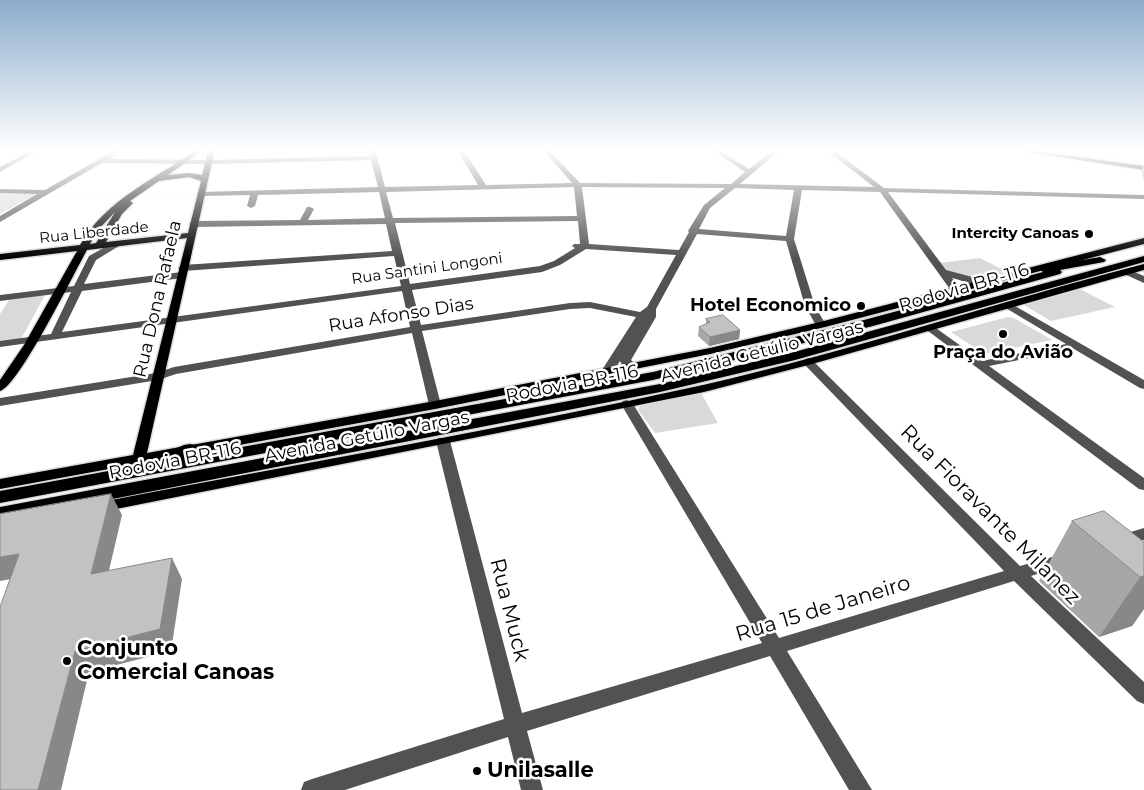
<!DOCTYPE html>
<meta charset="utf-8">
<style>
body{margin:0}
canvas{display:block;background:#fff}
</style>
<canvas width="1144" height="790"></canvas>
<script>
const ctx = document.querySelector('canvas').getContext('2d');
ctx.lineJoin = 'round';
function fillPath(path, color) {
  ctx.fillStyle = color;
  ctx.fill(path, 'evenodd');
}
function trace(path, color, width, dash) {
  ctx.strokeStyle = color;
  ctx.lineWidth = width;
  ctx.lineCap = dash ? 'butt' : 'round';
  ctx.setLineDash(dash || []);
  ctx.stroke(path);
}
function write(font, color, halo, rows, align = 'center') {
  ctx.font = font + ' Montserrat,sans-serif';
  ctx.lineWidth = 5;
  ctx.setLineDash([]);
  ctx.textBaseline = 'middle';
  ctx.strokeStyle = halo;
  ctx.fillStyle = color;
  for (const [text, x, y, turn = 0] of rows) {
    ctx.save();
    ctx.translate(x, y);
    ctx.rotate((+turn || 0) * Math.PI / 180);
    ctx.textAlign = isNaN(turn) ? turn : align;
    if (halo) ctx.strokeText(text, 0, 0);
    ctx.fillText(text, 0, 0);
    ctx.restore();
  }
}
fillPath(new Path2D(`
 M1018,149H1037L1144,164V167Z
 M0,193L36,194L0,214Z
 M980,258L1007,272L981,279L946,272L939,263Z
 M1076,287L1115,307L1051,321L1022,304Z
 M45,295L21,339L0,342V314L9,300Z
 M1008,317L1014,318L1052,340L984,354L951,332Z
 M701,393L718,423L655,433L638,410L641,405L647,402Z`), '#d9d9d9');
const major = new Path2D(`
 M198,149H205L168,175L189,173L202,175L209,149H215L147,453L435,401L710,348L820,322L1144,238V244L825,327L710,354L435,409L0,489V479L133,455L187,238L87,250C74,273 19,386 0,391V380L24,345L77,251L0,260V254L80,245C106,199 157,178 198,149ZM189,177L201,181L188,233L106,242L122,214L133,203L130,201L159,181ZM115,212L96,243L90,244L97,231Z
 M1008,149H1022L1144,166V170Z
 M1144,264V270L812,364L704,392L101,512L96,511L93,507L96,503L101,502C302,463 504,429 703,385C852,351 997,302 1144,264Z`);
const highway = new Path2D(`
 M1144,256V262L795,360L660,392L0,521V507L660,384L787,354Z
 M1100,257L1106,260L1104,262L1060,270L1062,272L1060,274L873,326L653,380L0,503V491L157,462L156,460L158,456L184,445L190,444L196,445L198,449L196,453L187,457L653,372L864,320L1043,272L1039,269L1041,267Z`);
trace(major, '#dbdbdb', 3);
trace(highway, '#dbdbdb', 3);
fillPath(new Path2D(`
 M34,149H41L0,172V167Z
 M117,149H124L109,159L210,160L370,156L369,149H375L385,187L478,185L457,149H463L486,185L572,183L542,149H548L580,183L731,184L745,172L711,149H718L749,169L774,149H781L740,184L874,187L825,149H832L884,188L1144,195V199L888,192L946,270L972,277L989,278L994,281C984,289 963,281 952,278L961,290L956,293L952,292L880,192L802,190L794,239L815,306L826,325L825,327H817L805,306L786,241L697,234L656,309V317L631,360L639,367L637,370C629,371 623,368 620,361L610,376H602L600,373L636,317L590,308L570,309L422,331L441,405L435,409L429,405L412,333L176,374L158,380L0,406V398L156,373L174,367L410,327L402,291L0,347V341L51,334L71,292L0,301V295L74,286L89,256L116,241L119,242V246L96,260L84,284L182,272L187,275L182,278L82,291L62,332L401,286L394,256L183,271L178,268L183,265L392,251L386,224L193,227L189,224L193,221L300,220L307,207H310L314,209L308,220L385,218L379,192L258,195L255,206L251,208L247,206L250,195L201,196L197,194L201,192L378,187L371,160L210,164L102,163L0,222V216L37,194L0,193V189L45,190ZM574,187L577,216L393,218L386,192ZM582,187L725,188L704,205L688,231L689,232L679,250L589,244ZM735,188L794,190L786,236L699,229L710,208ZM578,221L580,244H574L572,246L575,248L554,261L540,266L410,284L395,223ZM586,249L676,255L647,307L640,312L590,302L570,303L421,325L412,290L542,272L560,265Z
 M1127,269L1144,276V283L1124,274L1122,272Z
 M1008,302L1144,380V389L1140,388L1074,349L989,366L1144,478V490L1139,489L924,328L925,326H933L982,361L1066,344L1004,307L1003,305Z
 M808,358L812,360L1020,566L1063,554L1069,556L1071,560L1069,564L1031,576L1144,682V704L1137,701L1014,581L787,651L872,790H849L770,656L527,731L543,790H521L508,737L345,790H301L304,782L312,779L504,719L436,441L438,438H448L450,441L522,713L762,643L621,404L623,401L627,400L633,404L779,638L1004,571L804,364L802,362L804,360Z
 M1144,528V540L1120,547L1114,545L1112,541L1114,537Z`), '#525252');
fillPath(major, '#000');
fillPath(highway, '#000');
fillPath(new Path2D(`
 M1144,165V181L1141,171Z
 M706,319L740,330L739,339L709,346L698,336L699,327L706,324Z
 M1072,521L1144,542V609L1132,626L1099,637L1039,581Z`), '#a7a7a7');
fillPath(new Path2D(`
 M740,330L739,339L709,346L710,337Z
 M111,494L122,515L103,596L91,574Z
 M19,554L33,575L0,581V557Z
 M172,558L182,579L171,651L89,672L61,790H38L75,651Z
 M1144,576V609L1132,626L1099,637L1140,577Z`), '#888');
const building = new Path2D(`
 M723,315L740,330L710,337L699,327L710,322L706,319Z
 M111,494L91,574L172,558L160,629L75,651L38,790H0V607L19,554L0,557V514Z
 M1104,511L1144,542V576L1140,577L1072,521Z`);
fillPath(building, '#c2c2c2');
trace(building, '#888', 1);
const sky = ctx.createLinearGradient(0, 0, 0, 259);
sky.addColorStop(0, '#8baccb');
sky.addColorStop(0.58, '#fff');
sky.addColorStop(1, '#ffffff00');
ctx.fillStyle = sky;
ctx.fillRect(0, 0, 1144, 259);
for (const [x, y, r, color] of [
 [1089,234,5,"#000"],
 [861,306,5,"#000"],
 [1003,334,5,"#000"],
 [67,661,5,"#000"],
 [477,771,5,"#000"]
]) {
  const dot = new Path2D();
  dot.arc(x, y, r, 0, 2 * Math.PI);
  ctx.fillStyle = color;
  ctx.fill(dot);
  trace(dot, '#fff', 2);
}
write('15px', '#000', '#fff', [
 ["Rua Liberdade",94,233,-6],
 ["Rua Santini Longoni",427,269,-8]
]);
write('bold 15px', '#000', '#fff', [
 ["Intercity Canoas",1079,234]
], 'right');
write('18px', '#000', '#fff', [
 ["Rodovia BR-116",964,288,-16],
 ["Rua Dona Rafaela",158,299,-77],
 ["Rua Afonso Dias",401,315,-9],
 ["Avenida Getúlio Vargas",762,352,-14],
 ["Rodovia BR-116",572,384,-11],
 ["Avenida Getúlio Vargas",367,437,-11],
 ["Rodovia BR-116",175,461,-11]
]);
write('bold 18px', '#000', '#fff', [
 ["Hotel Economico",851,306],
 ["Praça do Avião",1003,353,"center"]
], 'right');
write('21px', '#000', '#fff', [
 ["Rua Fioravante Milanez",990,515,45],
 ["Rua 15 de Janeiro",823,609,-17],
 ["Rua Muck",509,610,76]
]);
write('bold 21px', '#000', '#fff', [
 ["Conjunto",77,649],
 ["Comercial Canoas",77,673],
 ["Unilasalle",487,771]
], 'left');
</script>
